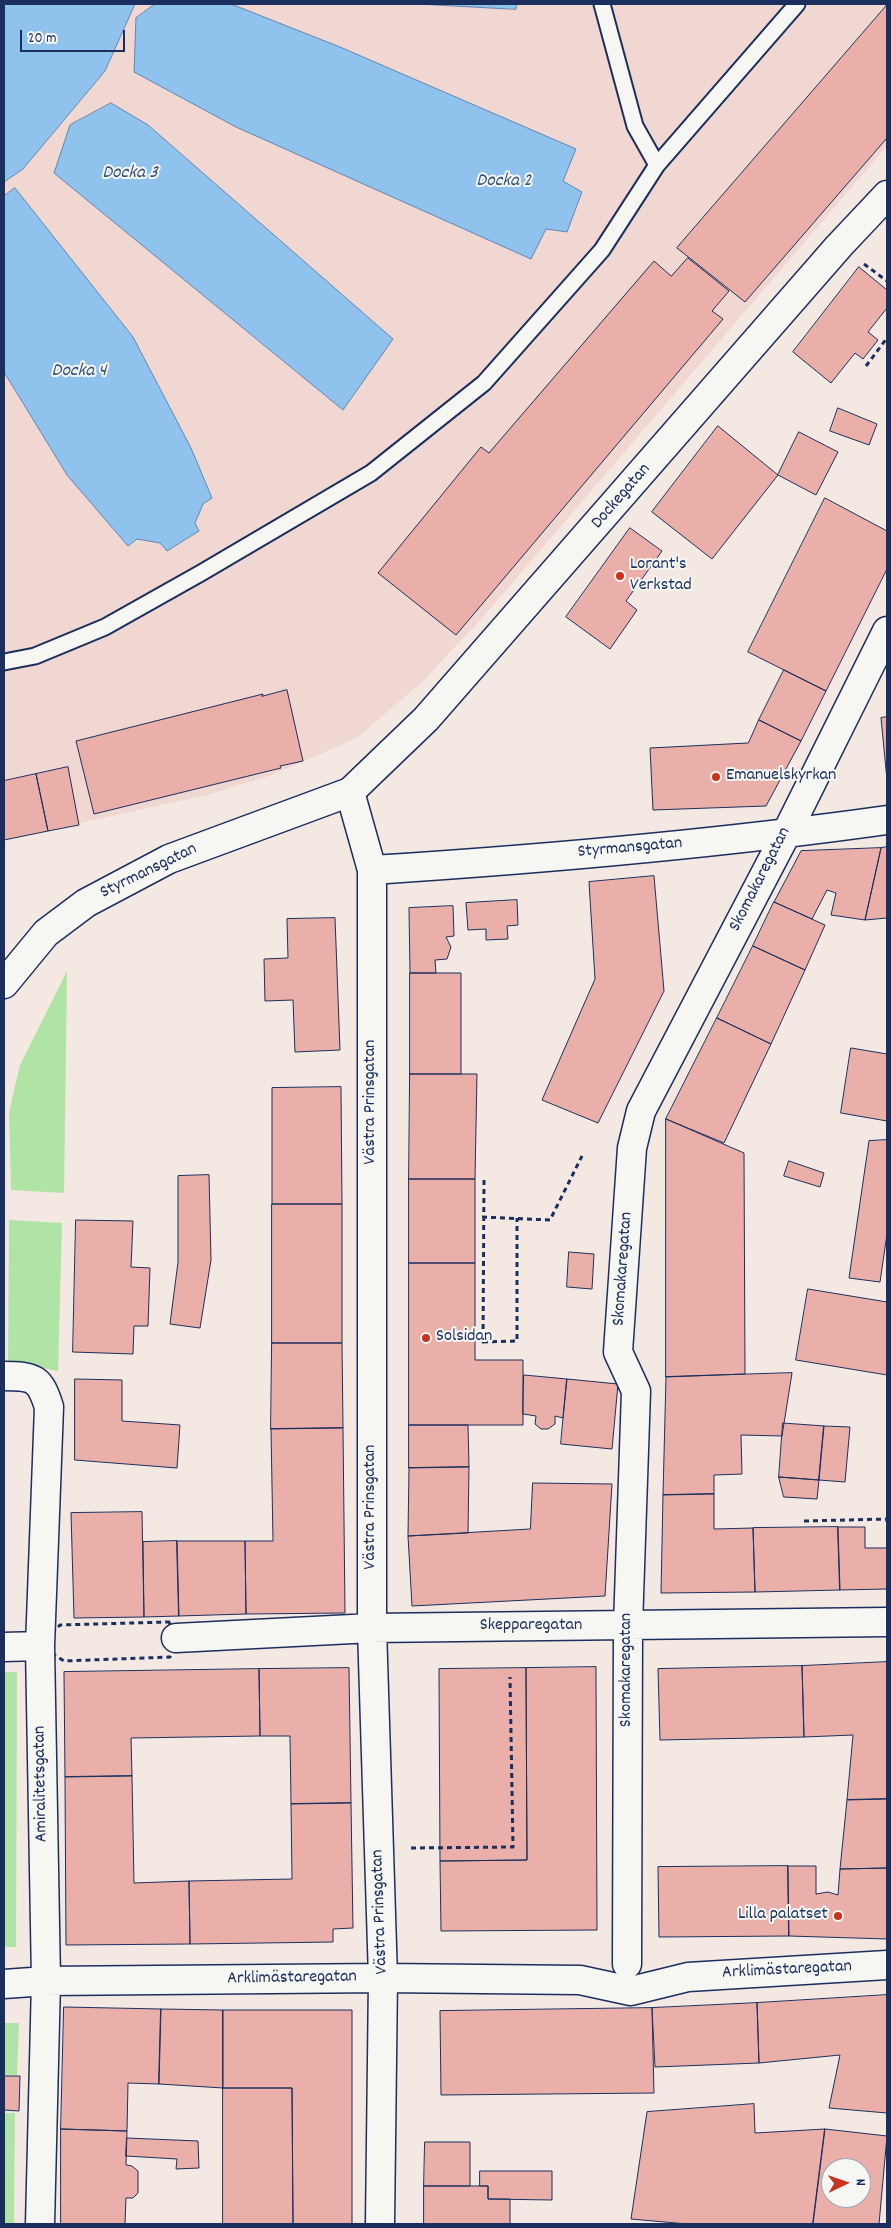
<!DOCTYPE html>
<meta charset="utf-8">
<style>
body{margin:0}
#map{position:relative;width:891px;height:2228px;overflow:hidden;background:#f4e8e3;font-family:Dekko,sans-serif}
canvas{display:block}
.frame{position:absolute;inset:0;border:5px solid #1b2f5e;pointer-events:none}
.north{position:absolute;left:821px;top:2158px;width:50px;height:50px;box-sizing:border-box;background:#f6f6f2;border:1px solid #9ea6b7;border-radius:50%;rotate:87deg;font-size:14px;font-weight:700;line-height:20px;text-align:center;color:#1b2f5e}
.north::after{content:'';display:block;margin:auto;width:18px;height:22px;background:#c8321e;clip-path:polygon(50% 0,100% 100%,50% 72%,0 100%)}
.scale{position:absolute;left:20px;top:30px;width:105px;height:22px;box-sizing:border-box;border:2px solid #1b2f5e;border-top:0;padding-left:6px;font-size:15px;line-height:18px;white-space:nowrap;color:#1b2f5e;-webkit-text-stroke:4px #f6f6f2;paint-order:stroke}
</style>
<div id="map">
<canvas width="891" height="2228"></canvas>
<div class="frame"></div>
<div class="north">N</div>
<div class="scale">20 m</div>
</div>
<script>
const ctx = document.querySelector('canvas').getContext('2d');
ctx.lineJoin = 'round';
function fillPath(path, color) {
  ctx.fillStyle = color;
  ctx.fill(path, 'evenodd');
}
function trace(path, color, width, dash) {
  ctx.strokeStyle = color;
  ctx.lineWidth = width;
  ctx.lineCap = dash ? 'butt' : 'round';
  ctx.setLineDash(dash || []);
  ctx.stroke(path);
}
function write(font, color, halo, rows, align = 'center') {
  ctx.font = font + ' Dekko,sans-serif';
  ctx.lineWidth = 4;
  ctx.setLineDash([]);
  ctx.textBaseline = 'middle';
  ctx.strokeStyle = halo;
  ctx.fillStyle = color;
  for (const [text, x, y, turn = 0] of rows) {
    ctx.save();
    ctx.translate(x, y);
    ctx.rotate((+turn || 0) * Math.PI / 180);
    ctx.textAlign = isNaN(turn) ? turn : align;
    if (halo) ctx.strokeText(text, 0, 0);
    ctx.fillText(text, 0, 0);
    ctx.restore();
  }
}
fillPath(new Path2D(`
 M135,4H887V146L483,617L422,682L357,738L272,775L207,795L4,840V182L23,169L105,71Z`), '#f1d7d2');
fillPath(new Path2D(`
 M67,971L64,1193L11,1190L9,1112L20,1065Z
 M9,1220L62,1223L58,1371L8,1361Z
 M4,1672H17L16,1947H4Z
 M4,2023H19L17,2075H4Z
 M4,2113H15L14,2224H4Z`), '#b0e4a5');
const water = new Path2D(`
 M4,4H135L105,71L23,169L4,182Z
 M155,4H231L340,47L576,149L563,181L582,192L567,232L546,229L531,259L236,127L134,72L136,18Z
 M418,4H517L516,9Z
 M111,103L148,125L393,339L343,410L54,173L70,125Z
 M15,188L133,337L191,448L212,498L203,504L195,523L199,531L167,551L160,543L137,539L128,546L67,475L4,372V196Z`);
fillPath(water, '#8fc2ec');
trace(water, '#6187b3', 1);
const building = new Path2D(`
 M887,5V138L745,302L677,248Z
 M688,258L729,291L712,311L723,319L456,635L378,573L481,447L489,453L654,261L671,276Z
 M859,267L887,290V308L868,332L878,340L863,359L855,353L831,383L793,352Z
 M838,408L877,424L869,445L830,431Z
 M718,426L778,475L712,559L652,512Z
 M799,432L838,452L816,495L778,475Z
 M825,498L887,531V569L826,691L748,652Z
 M630,528L662,551L626,601L637,610L610,649L566,617Z
 M784,670L826,691L801,741L759,720Z
 M287,690L303,761L280,766L281,768L94,814L76,741L263,694L262,696Z
 M887,717V780L881,718Z
 M759,720L801,741L766,806L653,810L650,748L748,743Z
 M68,767L79,825L48,831L36,774Z
 M36,774L48,831L4,840V781Z
 M887,847V918L865,920L881,848Z
 M881,848L865,920L831,915L836,893L827,890L812,919L774,902L801,851Z
 M654,876L664,991L598,1123L542,1100L595,979L589,882Z
 M517,900L518,925L507,926L508,939L486,940V929L468,930L466,903Z
 M774,902L825,925L805,970L753,946Z
 M453,906L454,936L446,937L451,947L447,959L435,960L436,973H410L409,908Z
 M335,918L340,1050L295,1052L293,1000L265,1001L264,959L288,958L287,919Z
 M753,946L805,970L771,1044L717,1018Z
 M410,973H461V1074H410Z
 M717,1018L771,1044L724,1143L666,1119Z
 M851,1048L887,1054V1121L841,1113Z
 M410,1074H477L475,1179H409Z
 M341,1087L342,1204H272V1088Z
 M666,1119L744,1153L745,1374L666,1377Z
 M887,1140V1234L880,1282L849,1278L869,1141Z
 M789,1161L824,1173L820,1187L784,1176Z
 M209,1175L211,1260L200,1328L170,1324L178,1262V1176Z
 M409,1179H475V1263H409Z
 M272,1204H342V1343H272Z
 M76,1220L133,1221L131,1267L150,1268L148,1326H134L133,1354L73,1352Z
 M569,1252L594,1254L592,1289L567,1287Z
 M409,1263H475V1360H523V1425H409Z
 M808,1289L887,1302V1375L796,1360Z
 M272,1343H342L343,1428L271,1429Z
 M792,1373L782,1436L741,1435L742,1474L714,1475V1494L663,1495L666,1377Z
 M524,1375L567,1379L563,1418L555,1416V1424L548,1429H541L535,1424L536,1416L523,1414Z
 M75,1379L122,1380V1421L180,1425L177,1468L75,1460Z
 M567,1379L618,1384L612,1449L561,1444Z
 M783,1423L824,1426L819,1480L779,1477Z
 M409,1425H468L469,1467L409,1468Z
 M824,1426L850,1427L845,1482L819,1480Z
 M343,1428L345,1613L246,1614L245,1541H273L271,1429Z
 M469,1467L468,1533L408,1536L409,1468Z
 M779,1477L819,1480L817,1499L784,1497Z
 M533,1483L612,1484L605,1596L412,1606L408,1536L530,1529Z
 M714,1494V1529L753,1528L755,1592L661,1593L663,1495Z
 M142,1512L144,1617L74,1618L71,1513Z
 M838,1527H865V1548H887V1589L840,1590Z
 M838,1527L840,1590L755,1592L753,1528Z
 M177,1541L179,1616L144,1617L143,1542Z
 M177,1541H245L246,1614L179,1616Z
 M887,1662V1799L847,1800L853,1735L804,1737L802,1666Z
 M802,1666L804,1737L660,1740L658,1669Z
 M596,1667L597,1930L441,1931L440,1861L527,1860L526,1668Z
 M349,1668L351,1803L291,1804L290,1736H260L259,1669Z
 M526,1668L527,1860L440,1861L439,1669Z
 M259,1669L260,1736L131,1738L132,1776L65,1777L64,1672Z
 M132,1776L134,1883L189,1881L190,1944L66,1945L65,1777Z
 M887,1799V1868L840,1869L847,1800Z
 M351,1803L353,1928L333,1929V1942L190,1944L189,1881L292,1879L291,1804Z
 M788,1866L789,1936L659,1937L658,1867Z
 M788,1866H816V1894L828,1892L838,1895L840,1869L887,1868V1939L789,1936Z
 M887,1995V2113L829,2108L840,2055L759,2063L757,2003Z
 M757,2003L759,2063L655,2067L652,2008Z
 M64,2007L161,2009L159,2084L128,2083L127,2131L61,2129Z
 M652,2008L654,2093L441,2095L440,2011Z
 M161,2009L223,2010V2088L159,2084Z
 M223,2010H352V2224H293L292,2088H223Z
 M4,2076H20L19,2111L4,2110Z
 M223,2088H292L293,2224H223Z
 M754,2104L755,2133L825,2129L813,2224H687L631,2219L647,2112Z
 M61,2129L127,2131L126,2165L132,2166L138,2171V2193L133,2198H126L125,2224H61Z
 M825,2129L887,2136L879,2224H813ZM831,2168H861V2198H831Z
 M127,2138L198,2141L199,2168L176,2169L177,2159L126,2156Z
 M425,2142H470V2186H424Z
 M480,2171H552V2200L488,2199V2186H480Z
 M424,2186H488V2199H510V2224H424Z`);
fillPath(building, '#eaafa9');
trace(building, '#1b2f5e', 1);
const lane = new Path2D(`
 M602,4L635,126L657,165
 M4,662L35,656L105,627L201,573L371,473L484,383L602,250L657,165L797,4`);
const street = new Path2D(`
 M350,792L372,870V1628L383,1978L380,2224
 M372,870C544,859 716,844 887,820
 M4,1376C34,1376 40,1378 49,1407L40,1646L46,1981L40,2224
 M176,1638L372,1628L887,1622
 M4,1647L40,1646
 M627,1964L628,1626L636,1391L618,1352L632,1148L641,1111L786,834L887,631
 M4,1984L46,1981L383,1978L580,1980L631,1991L688,1977L887,1965`);
const secondary = new Path2D(`
 M4,984L46,933L86,903L169,859L350,792L426,719L839,246L887,195`);
trace(lane, '#1b2f5e', 19);
trace(street, '#1b2f5e', 31);
trace(secondary, '#1b2f5e', 31);
trace(new Path2D(`
 M864,264L887,281
 M866,366L887,338
 M484,1180L483,1342L517,1341V1218
 M482,1217L550,1220L582,1156
 M804,1521L887,1519V1525
 M169,1622L176,1638L170,1657L64,1661L40,1646L60,1625Z
 M411,1848L513,1847L510,1677`), '#1b2f5e', 3, [5, 4]);
trace(lane, '#f6f6f2', 15);
trace(street, '#f6f6f2', 28);
trace(secondary, '#f6f6f2', 28);
for (const [x, y, r, color] of [
 [620,576,5,"#c8321e"],
 [716,777,5,"#c8321e"],
 [426,1338,5,"#c8321e"],
 [838,1916,5,"#c8321e"]
]) {
  const dot = new Path2D();
  dot.arc(x, y, r, 0, 2 * Math.PI);
  ctx.fillStyle = color;
  ctx.fill(dot);
  trace(dot, '#f6f6f2', 2);
}
write('18px', '#1b2f5e', '#f6f6f2', [
 ["Dockegatan",622,497,-49],
 ["Styrmansgatan",630,849,-5],
 ["Styrmansgatan",149,872,-26],
 ["Skomakaregatan",761,880,-63],
 ["Västra Prinsgatan",372,1102,-90],
 ["Skomakaregatan",624,1269,-86],
 ["Västra Prinsgatan",372,1507,-90],
 ["Skepparegatan",531,1627],
 ["Skomakaregatan",628,1670,-90],
 ["Amiralitetsgatan",42,1784,-91],
 ["Västra Prinsgatan",381,1912,-92],
 ["Arklimästaregatan",787,1971,-3],
 ["Arklimästaregatan",292,1979,-1]
]);
write('18px', '#1b2f5e', '#f6f6f2', [
 ["Lorant's",630,566],
 ["Verkstad",630,587],
 ["Emanuelskyrkan",726,777],
 ["Solsidan",436,1338],
 ["Lilla palatset",828,1916,"right"]
], 'left');
write('italic 19px', '#385482', '#f6f6f2', [
 ["Docka 3",130,174],
 ["Docka 2",504,182],
 ["Docka 4",79,372]
]);
</script>
